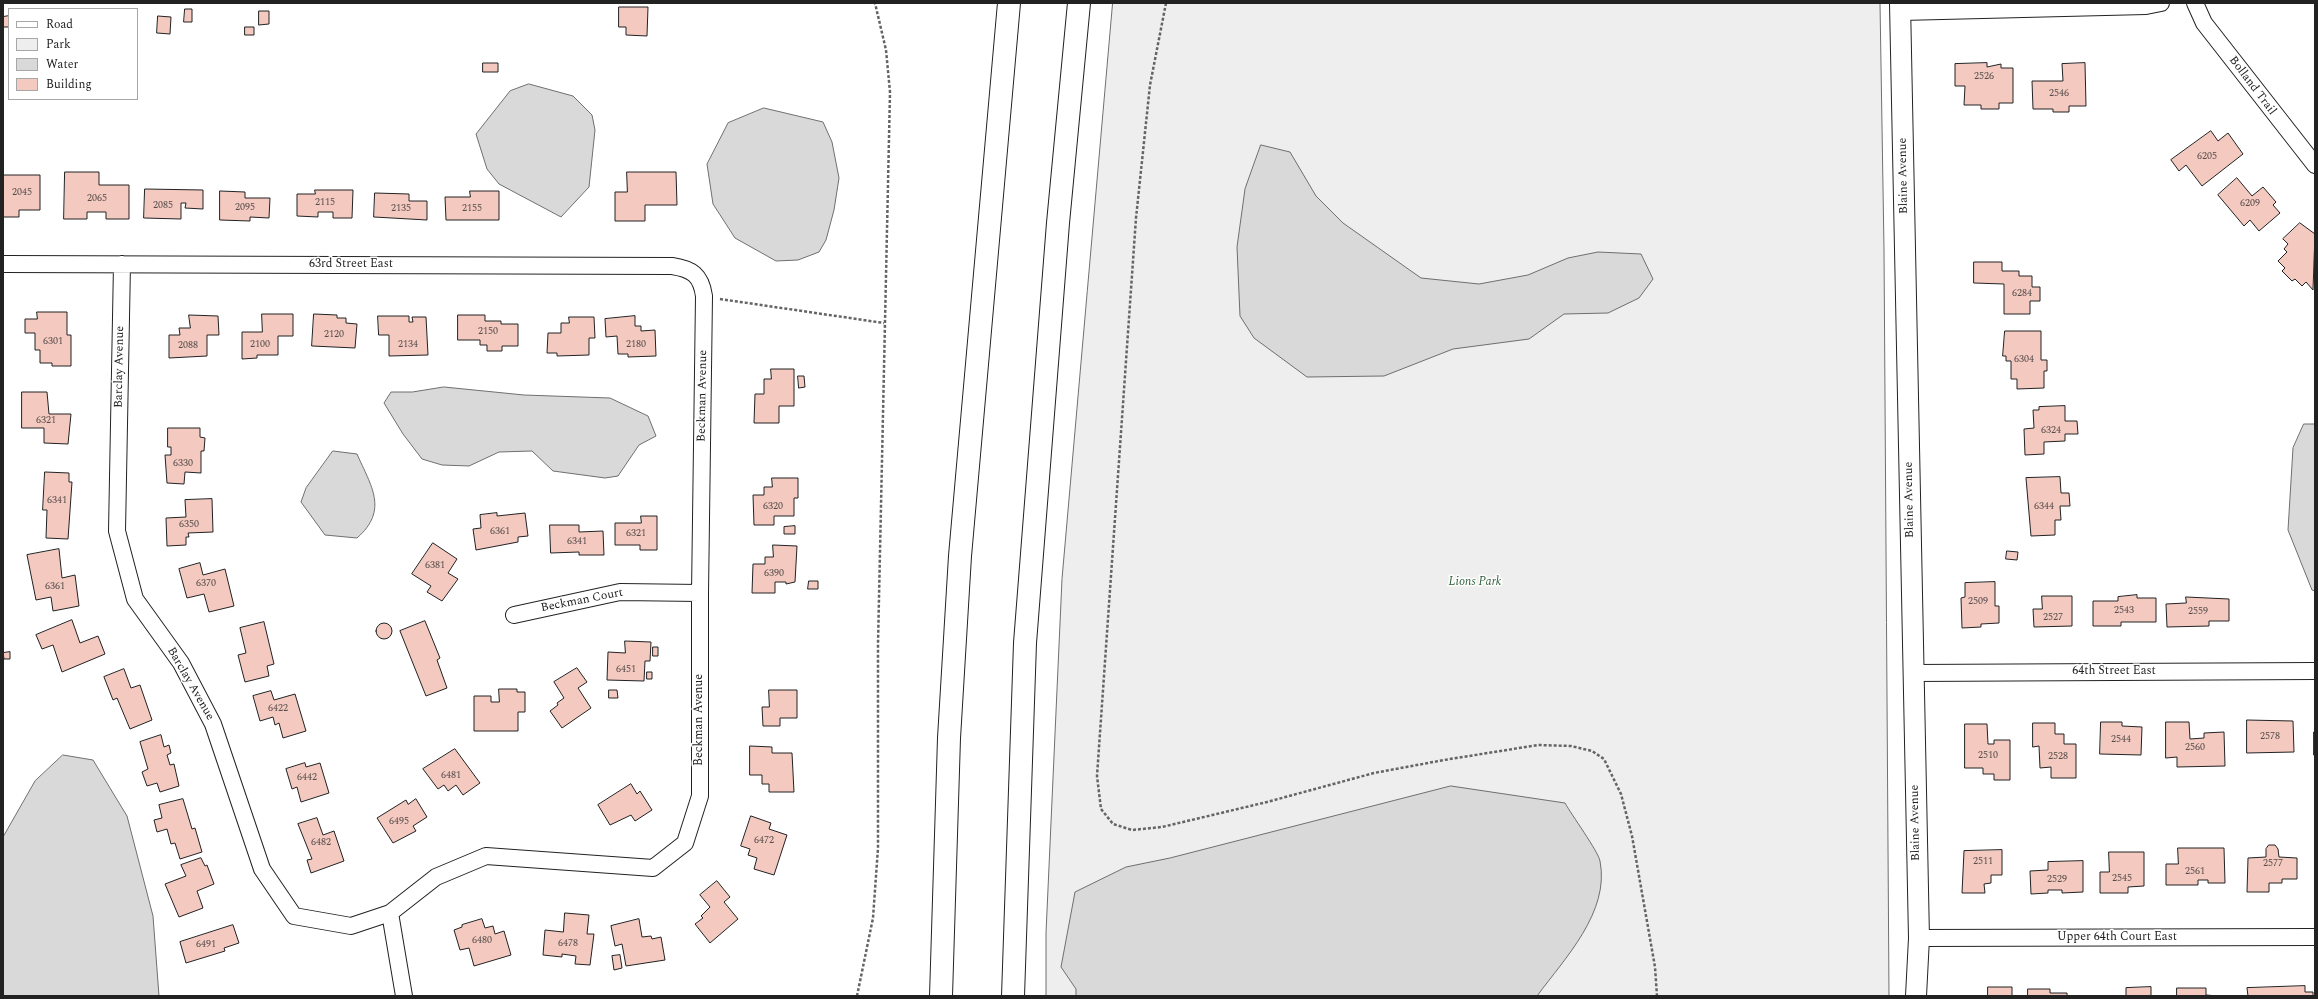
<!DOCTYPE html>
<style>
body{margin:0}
#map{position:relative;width:2318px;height:999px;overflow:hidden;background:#fff;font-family:Spectral,serif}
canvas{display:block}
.frame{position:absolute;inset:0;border:4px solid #222;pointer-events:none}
.legend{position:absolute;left:8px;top:8px;width:130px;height:92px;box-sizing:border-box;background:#fff;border:1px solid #a7a7a7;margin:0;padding:5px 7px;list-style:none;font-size:12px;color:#222}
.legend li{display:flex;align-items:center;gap:8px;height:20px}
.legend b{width:20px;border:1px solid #a7a7a7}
</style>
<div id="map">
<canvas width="2318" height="999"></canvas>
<div class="frame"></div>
<ul class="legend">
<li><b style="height:5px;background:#fff"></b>Road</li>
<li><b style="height:11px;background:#eee"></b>Park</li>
<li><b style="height:11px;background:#d9d9d9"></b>Water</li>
<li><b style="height:11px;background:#f3c9c0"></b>Building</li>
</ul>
</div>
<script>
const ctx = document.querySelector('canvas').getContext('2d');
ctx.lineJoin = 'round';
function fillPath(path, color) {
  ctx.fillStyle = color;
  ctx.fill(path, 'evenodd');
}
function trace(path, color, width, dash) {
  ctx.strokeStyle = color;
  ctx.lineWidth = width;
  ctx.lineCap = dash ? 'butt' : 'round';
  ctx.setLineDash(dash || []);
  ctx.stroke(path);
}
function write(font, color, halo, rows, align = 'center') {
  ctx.font = font + ' Spectral,serif';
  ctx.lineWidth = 3;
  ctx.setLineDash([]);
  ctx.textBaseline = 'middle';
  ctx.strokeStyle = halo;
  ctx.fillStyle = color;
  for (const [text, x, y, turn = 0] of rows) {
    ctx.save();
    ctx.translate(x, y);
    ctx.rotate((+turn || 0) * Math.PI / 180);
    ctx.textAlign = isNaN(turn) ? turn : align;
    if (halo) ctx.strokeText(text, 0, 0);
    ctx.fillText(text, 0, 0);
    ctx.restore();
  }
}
const green = new Path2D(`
 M1113,3H1880L1884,249L1889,996H1046V933L1062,579Z`);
fillPath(green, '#eee');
trace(green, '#6f6f6f', 1);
const water = new Path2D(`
 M529,84L573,96L592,115L595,130L589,187L561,217L499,184L487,169L476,134L510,91Z
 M764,108L823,122L832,142L839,178L834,210L826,240L819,252L798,260L776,261L735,238L713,204L707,164L728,123Z
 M1261,145L1290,152L1316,196L1343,223L1421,278L1479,284L1528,275L1568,258L1598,252L1641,254L1653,279L1639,298L1608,313L1564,314L1529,339L1453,349L1384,376L1307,377L1254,338L1240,316L1237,247L1245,189Z
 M444,387L524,395L610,398L648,416L656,436L639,445L618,476L605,478L553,471L532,451L499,452L469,466L442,465L422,459L403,434L384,403L391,392H412Z
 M2304,424H2315V591L2312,590L2288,530L2293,448Z
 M333,451L357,454C371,486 389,510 357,538L325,535L301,502L306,488Z
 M63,755L93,760L127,816L153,916L159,996H3V837L35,781Z
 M1451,786L1565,803C1571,814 1598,851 1600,861C1610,912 1565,958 1537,996H1076V989L1061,967L1075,892L1126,867L1170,858Z`);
fillPath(water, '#d9d9d9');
trace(water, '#6f6f6f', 1);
const building = new Path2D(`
 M619,7H648L647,36L626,35V27H619Z
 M185,9H192V22H184Z
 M259,11H269V24L259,25Z
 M9,16V27H3V17Z
 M158,16L171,17L170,34L157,33Z
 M245,27H254V35H245Z
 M483,63H498V72H483Z
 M1987,63V67L2001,64V68H2013V103H1999V109H1981V105H1964L1965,86H1955V64Z
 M2085,63L2086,106H2069V112H2053V109H2033L2032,81H2063L2062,64Z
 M2211,131L2218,141L2228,133L2243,154L2202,186L2186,165L2179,171L2171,160Z
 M65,172H99V185H129V219H106V212H87V219H64Z
 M627,172H676L677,205H645V221H615V192H627Z
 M3,175H40V210H19V217H3Z
 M2237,178L2252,196L2263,187L2276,202L2273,205L2280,213L2259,231L2250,220L2244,226L2218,195Z
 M145,189L203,190V209L185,208L186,203H181V219L144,218Z
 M315,190H353L352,218H333V212H318V217L297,216V194H315Z
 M220,191L245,192V198H270L269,218L250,217V221L220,220Z
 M470,191H499V220H446L445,197H470Z
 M375,193L409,194V201H427V220L374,217Z
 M2300,223L2315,234L2313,290L2306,282L2302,286L2295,279L2292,281L2282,271L2285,268L2278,261L2287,252L2284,249L2288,244L2283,239Z
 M1974,262H2002V271H2019V276H2032V287H2040V301H2030V314H2004V284L1974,283Z
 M37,312H67V335H71V366H52V363H40V350H35V333H25V319H37Z
 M262,314H293V336H278V355H257V358L242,359V332H262Z
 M314,314L337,315V318H346V323L357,324L355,348L312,346Z
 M189,315L218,316L219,335H207V356L169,358V335H180L179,328H190Z
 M458,315H485V321H501V324H518V346H502V351H487V345H480V340H458Z
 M378,316H409V322H413L412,317H426L428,355L389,356V335H379Z
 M635,316V326H641V331L655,330L656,356L628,357V354H618L617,336L606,337L605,319Z
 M569,317H594L595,338H589V355L557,356V353H547L548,333H561V323H569Z
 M2005,331H2041V360H2047V371H2044V388L2017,389V379H2011V361H2006V356H2003Z
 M771,369H794V406H779V423H754L755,394H764V379H771Z
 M798,376H804L805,387L799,388Z
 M22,392H47L49,414H71L68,444L44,443V428H22Z
 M2065,406V421H2077L2078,434H2065V441L2044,442V454L2025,455L2024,429L2034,428L2033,410H2039V407Z
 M168,428H200V437L205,438L204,451H201V473L185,472L184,484L167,483L165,455H171V447H168Z
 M45,472L69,473V482H72L68,539L46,538L47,510H43Z
 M2060,477L2061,493H2069L2070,506H2060L2061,520H2055V535L2031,536L2026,478Z
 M772,478H798V498H794V516H774V525H754L753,495H764V487H772Z
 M212,499L213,532L188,533L189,537H186V545L167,546L166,518L186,517L185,500Z
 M497,513V516L525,513L528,536L518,537V542L476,550L473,529L481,528L480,515Z
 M641,516H657V550H640V545H615V523H641Z
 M550,525H579V532L603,531L604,555H579V552L551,553Z
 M795,526V534H784V527Z
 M433,543L457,559L448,573L458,579L442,601L427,592L431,586L412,574Z
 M773,545L797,546L795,582L786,584V582H775V593H752L753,564H765V557H773Z
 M59,549L62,578L75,575L79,606L53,611L51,597L36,600L27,555Z
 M2007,551L2018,552L2017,560L2006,559Z
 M200,563L203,575L225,569L234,606L209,612L204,594L187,598L179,569Z
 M809,581H818V589H808Z
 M1995,582V606H1999V623L1981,624V627L1962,628L1961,598L1965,597V583Z
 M2137,595V598H2156V622H2121V626H2093V601H2118V597Z
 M2042,596H2072V626L2034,627L2033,609H2042Z
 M2186,597L2229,599V621H2209V626L2167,627L2166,604L2186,603Z
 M72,620L80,643L98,636L105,654L62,672L53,645L42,649L36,635Z
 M425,621L440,658L437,660L447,688L426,696L400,631Z
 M264,622L274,664L267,666L269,676L245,682L238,655L246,653L240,628Z
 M376 631a8 8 0 1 1 16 0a8 8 0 1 1-16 0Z
 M625,641L651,642L650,661H645L644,681L607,680L608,652L625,653Z
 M653,647H658V656H653Z
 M10,652V659H4L3,653Z
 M577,668L587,682L578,688L591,708L562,728L550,711L558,705L557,703L564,698L554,682Z
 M124,669L131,688L140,685L152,720L130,729L117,698L113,700L104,677Z
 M647,672H652V679H647Z
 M499,689H517V692H525V712H518V731H474V696H491V702H499Z
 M609,690H617L618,698H609Z
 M769,690H797V718H780V726H763L762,707H769Z
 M271,691L274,700L295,694L306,731L283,738L279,723L275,725L273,717L260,721L253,696Z
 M2247,720L2293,721L2294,752L2247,753Z
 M2101,722H2122V726L2142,727L2141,755L2100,754Z
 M2166,722H2189L2190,739L2204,738V733L2224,732L2225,766L2177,767V757L2166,758Z
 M2033,723H2055V734H2064V744H2076V778H2051V767L2040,768L2039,746L2033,747Z
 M1965,724H1987L1988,744H1994V740H2010V780H1994V774H1983V768H1965Z
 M2314,732H2315V755H2314Z
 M161,735L164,747L169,745L171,753L167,755L170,765L174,764L179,786L160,792L157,783L147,786L142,772L148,769L140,742Z
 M750,746L772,747V753H792L794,792H769V784H762V775H750Z
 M455,749L480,783L463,795L456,785L448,791L444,785L438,789L423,769Z
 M305,763L306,767L320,763L329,793L301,802L297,787L292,789L286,769Z
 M631,784L637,794L640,791L652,810L635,821L631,815L610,825L598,805Z
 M183,799L192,829L195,828L202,852L180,859L175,843L171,844L167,829L157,832L154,820L162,818L159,805Z
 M416,799L427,817L413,826L416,831L393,843L377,818L406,800L408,804Z
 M751,816L771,823L769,829L787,835L774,875L754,869L757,858L748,855L750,849L741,846Z
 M317,818L323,835L334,831L344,861L311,873L307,860L312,859L298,824Z
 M2269,845H2275L2278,849L2279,857L2297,858V879H2282V883H2269V892H2247L2248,858L2266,857V849Z
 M2178,848H2224L2225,883H2208V880H2198V885H2166V864H2178Z
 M2002,850V875H1991V883L1984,884L1985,893H1962L1964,851Z
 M2109,852H2144V886L2128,887V893H2100V872H2109Z
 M201,858L205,866L207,865L214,884L197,891L203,908L179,917L165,884L186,876L181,865Z
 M2083,861V892L2062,893V890H2048V893L2031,894L2030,871L2048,870V862Z
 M717,881L730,897L724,902L738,919L710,943L695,924L703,918L701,916L710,907L700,895Z
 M565,913L589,915L587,934H594L590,965L575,964L576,956L562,954V957L543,955L545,930L563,932Z
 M482,919L485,928L493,926L495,934L504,931L511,955L474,966L469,948L460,950L454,930L462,927V925Z
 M639,919L642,937L651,936L652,939L661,937L665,960L626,966L622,944L615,946L611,926Z
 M233,925L239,943L224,948L225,951L186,963L180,942Z
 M620,955L622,968L614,970L612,956Z
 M2305,986V992H2313V996H2248L2247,988Z
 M1988,987H2012V996H1988Z
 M2151,987V996H2126V988Z
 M2177,988H2206V995L2218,996H2177Z
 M2028,989H2050V993H2067V996H2028Z`);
fillPath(building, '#f3c9c0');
trace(building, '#222', 1);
const minor = new Path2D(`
 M2195,3L2204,23L2315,165
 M1901,12L2146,6L2161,3
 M3,264L672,266C692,269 701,275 704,296L700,593V796L685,843L653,868L486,856L436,877L390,913L351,926L294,916L262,869L213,724L181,663L135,599L117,531L122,264
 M514,615L620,592L700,593
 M1913,673L2315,671
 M390,913L404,996
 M1919,938L2315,937`);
const tertiary = new Path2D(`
 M1900,3L1919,938L1916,996`);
const motorway = new Path2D(`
 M941,996L949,738L960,556L1009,3
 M1013,996L1025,643L1058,223L1079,3`);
trace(minor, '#222', 18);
trace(tertiary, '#222', 22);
trace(motorway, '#222', 24);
trace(new Path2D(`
 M1166,3L1150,85L1136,218L1097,776L1101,809L1113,824L1132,830L1162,827L1267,802L1374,773L1444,760L1538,745L1571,746L1592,751L1604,759L1621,794L1632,836L1655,967L1657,996
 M720,299L884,323
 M857,996L873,918L878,848V644L890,92L886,50L875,3`), '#646464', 2.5, [3, 2]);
trace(minor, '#fff', 16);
trace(tertiary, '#fff', 20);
trace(motorway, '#fff', 22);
write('10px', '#564c4a', null, [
 ["2526",1984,77],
 ["2546",2059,94],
 ["6205",2207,157],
 ["2045",22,193],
 ["2065",97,199],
 ["2115",325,203],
 ["6209",2250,204],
 ["2085",163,206],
 ["2095",245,208],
 ["2135",401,209],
 ["2155",472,209],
 ["6284",2022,294],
 ["2150",488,332],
 ["2120",334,335],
 ["6301",53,342],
 ["2100",260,345],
 ["2134",408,345],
 ["2180",636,345],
 ["2088",188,346],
 ["6304",2024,360],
 ["6321",46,421],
 ["6324",2051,431],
 ["6330",183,464],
 ["6341",57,501],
 ["6320",773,507],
 ["6344",2044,507],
 ["6350",189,525],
 ["6361",500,532],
 ["6321",636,534],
 ["6341",577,542],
 ["6381",435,566],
 ["6390",774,574],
 ["6370",206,584],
 ["6361",55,587],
 ["2509",1978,602],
 ["2543",2124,611],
 ["2559",2198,612],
 ["2527",2053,618],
 ["6451",626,670],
 ["6422",278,709],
 ["2578",2270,737],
 ["2544",2121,740],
 ["2560",2195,748],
 ["2510",1988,756],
 ["2528",2058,757],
 ["6481",451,776],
 ["6442",307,778],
 ["6495",399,822],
 ["6472",764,841],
 ["6482",321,843],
 ["2511",1983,862],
 ["2577",2273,864],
 ["2561",2195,872],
 ["2545",2122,879],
 ["2529",2057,880],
 ["6480",482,941],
 ["6478",568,944],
 ["6491",206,945]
]);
write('12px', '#222', '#fff', [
 ["Bolland Trail",2252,86,53],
 ["Blaine Avenue",1904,176,-91],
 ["63rd Street East",351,265],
 ["Barclay Avenue",120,367,-89],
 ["Beckman Avenue",703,396,-89],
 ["Blaine Avenue",1910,500,-91],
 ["Beckman Court",582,601,-11],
 ["64th Street East",2114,672],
 ["Barclay Avenue",190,684,60],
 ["Beckman Avenue",700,720,-90],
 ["Blaine Avenue",1916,823,-91],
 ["Upper 64th Court East",2117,938]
]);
write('italic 12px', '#2f5e38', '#fff', [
 ["Lions Park",1475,583]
]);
</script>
